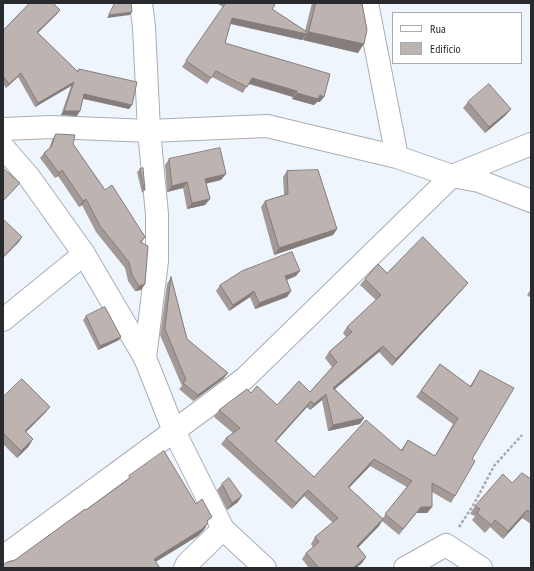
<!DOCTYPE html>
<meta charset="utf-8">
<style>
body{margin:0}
#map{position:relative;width:534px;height:571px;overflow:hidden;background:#eff5fd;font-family:"PT Sans Narrow",sans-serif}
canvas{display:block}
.frame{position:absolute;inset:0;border:4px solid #282a2d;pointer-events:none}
.legend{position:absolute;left:392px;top:12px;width:130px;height:52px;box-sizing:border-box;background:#fff;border:1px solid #a9aaab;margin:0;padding:5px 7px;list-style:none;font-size:12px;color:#282a2d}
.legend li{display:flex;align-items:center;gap:8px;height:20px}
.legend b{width:20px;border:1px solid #a9aaab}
</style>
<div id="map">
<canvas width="534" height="571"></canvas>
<div class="frame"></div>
<ul class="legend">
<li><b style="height:5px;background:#fff"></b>Rua</li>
<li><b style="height:11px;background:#bdb3b0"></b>Edifício</li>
</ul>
</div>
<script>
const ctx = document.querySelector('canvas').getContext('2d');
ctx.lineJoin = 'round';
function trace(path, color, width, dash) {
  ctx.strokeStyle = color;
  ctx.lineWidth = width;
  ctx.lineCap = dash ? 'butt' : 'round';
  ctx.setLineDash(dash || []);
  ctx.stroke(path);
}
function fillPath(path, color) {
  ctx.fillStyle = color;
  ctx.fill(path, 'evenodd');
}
const minor = new Path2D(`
 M141,3L144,27L149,131L157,214V261L145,358
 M367,3L397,157
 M3,129L52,127L149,131L267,126L397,157L452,176L479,181L531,201
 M3,320L84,254
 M185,568L187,564L223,529
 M405,568L446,545L481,568`);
const tertiary = new Path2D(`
 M3,147L29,177L84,254L145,358L174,431L223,529L265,568
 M3,557L174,431L244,379L452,176L531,144`);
trace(minor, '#a9aeb5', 24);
trace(tertiary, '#a9aeb5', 24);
trace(new Path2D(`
 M459,527L474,504L494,466L522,435`), '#a6abb1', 2.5, [3, 2]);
trace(minor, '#fff', 22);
trace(tertiary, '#fff', 22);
fillPath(new Path2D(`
 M219,3H272V9L305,31L312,3H362L358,53L303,40L304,38L302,40L230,24L225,43L320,102H317L314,105L292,99L293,97L248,84L243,93L212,77L207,84L182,67L223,7L218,4Z
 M60,10L57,14L38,33L77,71L79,69L132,105L129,109L83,99L77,116L61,115L71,86L35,107L18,77L6,88L3,84V28L4,29Z
 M468,102L506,115L485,133L463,108Z
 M56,134L73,144L105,190L145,237L142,242L145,284L141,290L135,291L128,281L125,268L96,232L82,205L79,207L58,176L55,178L40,158L44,153L49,149L52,140Z
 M169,159L221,180L206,183L210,199L205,205L187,209L183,188L167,192L165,165Z
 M140,169L145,190L142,193L137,172Z
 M287,171L337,229L333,235L274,255L261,207L265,201L284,195L283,177Z
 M387,273L463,289L392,366L379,352L335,389L364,418L360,424L328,431L322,400L310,410L307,407L276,441L314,477L401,450L408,440L435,456L453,424L416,397L440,364L470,386L480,370L472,459L455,496L451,503L432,492V507L427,513H416L399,535L382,521L379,526L358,547L366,557L362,563L356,568H309L302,559L306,553L313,547L311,544L315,537L333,523L304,496L292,509L221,444L226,438L233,433L214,417L219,410L251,393L277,405L310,392L332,367L325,358L329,352L346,337L343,333L347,327L376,300L360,285L365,279ZM370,466L407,487L382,519L349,488Z
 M296,276L287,280L291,291L287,297L255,309L250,297L229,311L216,291L220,285Z
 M171,277L187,339L228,373L223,379L193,401L179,389L182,386L160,335L167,284Z
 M531,289V298L527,295Z
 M86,316L121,337L119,340L98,350L83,320Z
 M3,397L50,407L45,413L26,432L29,446L17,458L3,444Z
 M531,479V524L522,518L503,539L490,527L485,533L472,520L475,516L470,514L475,506L512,483Z
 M222,484L238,502L227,510L217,490Z`), '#a39a97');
fillPath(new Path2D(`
 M60,10L57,14L34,36L37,32Z
 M132,12L130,15L107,18L109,15Z
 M232,18L307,34L302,40L228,23Z
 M309,32L364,44L358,53L303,40Z
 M21,73L18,77L6,88L9,84Z
 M252,78L297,91L293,97L248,83Z
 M74,82L71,86L35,107L38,103Z
 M297,93L320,95L324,97L320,102H317L314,105L292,99Z
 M84,94L132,105L129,109L81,98Z
 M511,109L506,115L485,133L489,127Z
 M64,111H80L77,116L61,115Z
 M62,170L58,176L55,178L59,173Z
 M226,174L221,180L201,185L205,179Z
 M187,182L183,188L167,192L172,186Z
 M86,199L82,205L79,207L83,201Z
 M210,199L205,205L187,209L192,203Z
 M337,229L333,235L274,255L279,248Z
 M22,237L19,242L3,258V257Z
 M300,271L296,276L281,282L285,276Z
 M468,283L463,289L392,366L396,359Z
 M145,284L141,290L135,291L139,286Z
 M254,291L250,297L229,311L233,305Z
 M291,291L287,297L255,309L259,303Z
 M121,337L119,340L98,350L100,346Z
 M383,346L379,352L329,394L333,388Z
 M228,373L223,379L193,401L198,395Z
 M326,394L322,400L310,410L314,404Z
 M311,401L307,407L271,447L275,441Z
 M50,407L45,413L21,437L25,431Z
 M364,418L360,424L328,431L333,425Z
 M33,439L29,446L17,458L21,451Z
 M374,459L370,466L344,493L348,487Z
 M308,490L304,496L292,509L296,503Z
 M242,496L238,502L227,510L232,503Z
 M421,507H432L427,513H416L399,535Z
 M527,510L522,518L503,539L508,531Z
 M383,519L379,526L353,553L357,546Z
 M208,523L204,530L198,536L149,566L154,559Z
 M366,557L362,563L356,568H353Z`), '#847d7b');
const building = new Path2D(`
 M30,3H53L60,10L37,32L78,72L79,69L137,82L132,105L84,94L80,111H64L74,82L38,103L21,73L9,84L3,76V28L4,29Z
 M115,3H131L132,12L109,15Z
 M226,3H272L275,5L272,9L307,32V34L232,18L225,43L330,74L324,97L320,95L318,99L297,93V91L252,78L247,87L216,71L211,78L186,61Z
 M316,3H362L367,30L364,44L309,32Z
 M489,84L511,109L489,127L468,102Z
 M56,134L75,135L73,144L105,190L112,185L145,237L140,242L148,246L145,284L139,286L132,275L129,262L100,226L86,199L83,201L62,170L59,173L44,153L51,147Z
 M220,148L226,174L205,179L210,199L192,203L187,182L172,186L169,159Z
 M143,168L145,190H144L140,169Z
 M4,169L20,183L3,201V170Z
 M318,170L337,229L279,248L265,201L288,194L287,171Z
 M3,219L22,237L3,257Z
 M423,237L468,283L396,359L383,346L333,388L364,418L333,425L326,394L314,404L311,401L275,441L314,477L366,420L402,451L408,440L435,456L458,418L421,391L440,364L471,387L480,370L514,388L472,459L475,461L455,496L432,483V507H421L403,529L385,514L412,481L374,459L348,487L383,519L357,546L366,557L353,568H319L306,553L319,542L315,537L338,518L308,490L296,503L226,438L240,428L219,410L247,389L251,393L257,386L277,405L299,381L310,392L337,362L329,352L352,332L347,327L381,295L365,279L378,264L387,273Z
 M292,252L300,271L285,276L291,291L259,303L254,291L233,305L220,285L242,271Z
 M171,277L187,339L228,373L198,395L183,383L186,380L165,329Z
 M105,307L121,337L100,346L86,316Z
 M22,379L50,407L25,431L33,439L21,451L3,433V397Z
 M164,451L196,504L202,499L212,517L207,521L208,523L202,529L154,559L160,568H45V567L43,568H3V565L7,562L15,560L85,509L86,510L130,478L129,476Z
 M522,473L531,479V513L527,510L508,531L495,520L491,525L477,513L480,509L475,506L503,474L512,483Z
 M229,478L242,496L232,503L222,484Z`);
fillPath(building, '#bdb3b0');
trace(building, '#847d7b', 1);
</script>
